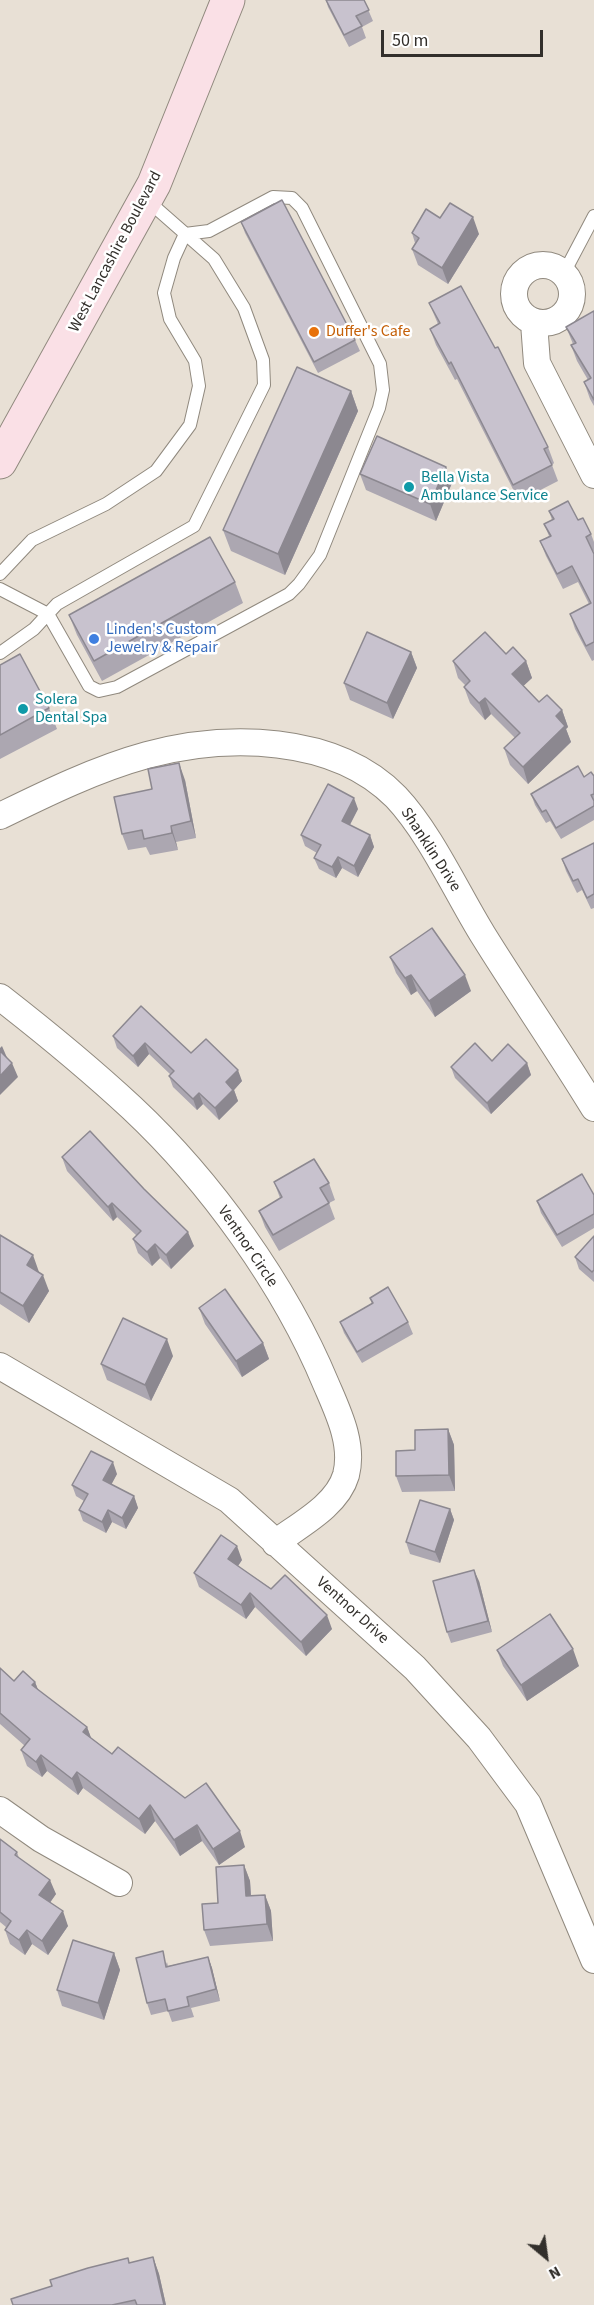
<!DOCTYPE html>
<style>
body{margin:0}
#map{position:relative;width:594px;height:2305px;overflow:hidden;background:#e8e0d5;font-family:"Source Sans 3",sans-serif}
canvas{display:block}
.north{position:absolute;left:516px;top:2227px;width:60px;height:60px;-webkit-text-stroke:4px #fff;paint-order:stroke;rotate:151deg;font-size:16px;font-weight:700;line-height:24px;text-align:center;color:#322f2b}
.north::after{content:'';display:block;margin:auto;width:21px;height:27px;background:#322f2b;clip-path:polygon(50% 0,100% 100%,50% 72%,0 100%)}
.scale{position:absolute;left:381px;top:30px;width:162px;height:27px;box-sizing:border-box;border:3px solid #322f2b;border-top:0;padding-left:8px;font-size:18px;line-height:21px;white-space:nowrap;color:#322f2b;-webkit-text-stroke:4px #fff;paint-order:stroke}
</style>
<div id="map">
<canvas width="594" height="2305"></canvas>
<div class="north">N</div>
<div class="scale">50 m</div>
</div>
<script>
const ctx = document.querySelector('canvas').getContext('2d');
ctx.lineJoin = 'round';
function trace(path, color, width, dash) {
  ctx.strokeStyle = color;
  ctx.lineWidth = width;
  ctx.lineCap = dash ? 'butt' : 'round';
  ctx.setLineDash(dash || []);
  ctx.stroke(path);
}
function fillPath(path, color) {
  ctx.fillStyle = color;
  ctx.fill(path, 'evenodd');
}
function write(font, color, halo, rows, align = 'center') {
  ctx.font = font + ' "Source Sans 3",sans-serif';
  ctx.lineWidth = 5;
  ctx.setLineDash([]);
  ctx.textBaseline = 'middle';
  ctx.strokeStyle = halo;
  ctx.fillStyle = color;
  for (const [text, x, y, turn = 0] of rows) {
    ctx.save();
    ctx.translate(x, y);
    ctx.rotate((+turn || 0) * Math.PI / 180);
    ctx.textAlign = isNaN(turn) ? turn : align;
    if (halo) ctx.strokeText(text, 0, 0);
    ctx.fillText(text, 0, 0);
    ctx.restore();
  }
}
const service = new Path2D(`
 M564,273L594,216
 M0,574L32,540L106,504L156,471L190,425L199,386L195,361L170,319L164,293L174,258L185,234L209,231L273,197L292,198L302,208L380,364L383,390L379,408L320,555L299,584L289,594L117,687L99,691L89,686L48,614L0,589
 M0,653L34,629L57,604L194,526L264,385L263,360L244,308L214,259L148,201`);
const minor = new Path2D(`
 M514 294a29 29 0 1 1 58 0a29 29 0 1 1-58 0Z
 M534,323L537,363L594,475
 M0,816C47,793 96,769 147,755C226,734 334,734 396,797C430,833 457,893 483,935C519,993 558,1049 594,1108
 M0,997C45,1032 90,1069 132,1108C210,1181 285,1285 326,1384C338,1412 354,1444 346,1475C337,1506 299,1525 275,1543
 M0,1366L229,1500L415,1668L479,1738L528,1804L594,1960
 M0,1810L41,1839L119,1883`);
const secondary = new Path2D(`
 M0,462L154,184L228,0`);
trace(service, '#90897e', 14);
trace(minor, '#90897e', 28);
trace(secondary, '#90897e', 35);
trace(service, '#fff', 12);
trace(minor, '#fff', 26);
trace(secondary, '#fae0e6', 33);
fillPath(new Path2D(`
 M326,0H364L373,21L362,27L366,38L349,47L328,7Z
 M440,218L479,234L448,284L418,265L412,249L415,243L412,233Z
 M241,222L355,340L360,351L318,373L245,233Z
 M429,303L548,447L554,463L552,465L558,481L519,501L457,379L455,380L436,345L430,329L438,324Z
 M594,311V406L590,399L584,382L588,380L577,361L571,345L573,344L566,327Z
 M351,391L358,411L285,575L231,551L223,530Z
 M446,467L452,483L436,521L366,490L360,474Z
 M549,511L578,520L591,534L594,542V551L593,552L594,554V660L592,661L575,629L570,614L589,604L578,582L563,589L546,556L540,541L549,536L544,524L552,520Z
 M235,582L243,603L102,681L77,635L69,615Z
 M411,652L417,668L393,719L350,700L344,683Z
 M506,654L526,661L532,678L523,686L539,702L562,710L568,727L566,729L571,742L528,784L510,765L504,748L515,738L491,714L485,720L470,703L464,687L466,686L458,678L453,661Z
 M0,665L49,708L57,729L0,759Z
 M594,776V820L561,839L550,821L546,823L535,805L531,794L584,777Z
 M185,780L196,838L176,842L178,850L150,855L146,847L128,850L122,834L152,789Z
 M358,809L350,825L370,835L374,847L358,877L342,868L336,878L319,869L314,858L317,853L305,846L301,835Z
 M594,843V908L591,909L582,890L577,893L566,871L562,859Z
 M390,957L471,991L435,1017L417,991L411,995L396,973Z
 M113,1036L191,1053L242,1081L234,1090L238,1101L219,1120L203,1104L197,1110L173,1087L169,1076L171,1075L149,1054L138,1067L117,1048Z
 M492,1061L527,1063L531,1075L491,1114L455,1078L451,1067Z
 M62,1157L194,1246L171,1269L160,1258L152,1266L138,1253L133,1239L137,1236L117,1217L113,1221L67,1171Z
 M274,1182L329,1183L335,1200L329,1203L335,1219L279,1251L265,1227L259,1211L280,1198Z
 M594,1195V1228L562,1247L541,1213L537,1201Z
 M0,1235L39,1272L49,1291L29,1323L0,1304Z
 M594,1236V1282L579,1269L575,1257Z
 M370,1298L408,1322L413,1334L362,1363L344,1333L340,1322L372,1304Z
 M199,1308L263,1343L269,1359L242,1377L205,1324Z
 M173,1356L151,1401L107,1380L101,1364Z
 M448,1429L454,1445L455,1491L402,1492L396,1476L415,1450Z
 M117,1474L111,1484L134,1496L138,1508L126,1529L112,1522L106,1533L83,1521L79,1510L84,1501L76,1496L72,1485Z
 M450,1509L454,1520L440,1563L410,1554L406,1542Z
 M242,1560L238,1566L332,1629L306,1656L255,1607L246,1619L199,1587L194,1573Z
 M479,1581L492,1632L451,1643L447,1632Z
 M497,1650L579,1666L527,1701L503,1666Z
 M0,1668L14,1681L35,1682L38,1690L87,1727L91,1738L112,1754L245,1847L219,1865L202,1841L180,1856L155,1821L145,1834L83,1788L78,1795L47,1771L42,1777L27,1766L21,1750L25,1746L0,1724Z
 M0,1839L17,1852L19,1858L56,1894L50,1902L68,1926L48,1955L32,1944L25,1955L10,1944L5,1930L6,1927L0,1922Z
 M244,1865L250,1881L251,1896L265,1895L271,1911L273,1941L210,1946L204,1930L218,1903Z
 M114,1953L120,1970L104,2020L62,2006L57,1990Z
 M208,1957L212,1968L220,2001L191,2008L194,2017L172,2022L168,2011L151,2015L147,2003L167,1962L168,1966Z
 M153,2257L159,2274L166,2305H13L52,2286L129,2263Z`), '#aca7b1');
fillPath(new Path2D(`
 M473,217L479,234L448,284L442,268Z
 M351,391L358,411L285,575L278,554Z
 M446,467L452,483L436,521L430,504Z
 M411,652L417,668L393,719L387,703Z
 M526,661L532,678L518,691L512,674Z
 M485,698L491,714L485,720L479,703Z
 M562,710L568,727L566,729L571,742L528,784L523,767L556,716Z
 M179,763L185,780L196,838L191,821Z
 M354,798L358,809L346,832L342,821Z
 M171,826L176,842L178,850L172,833Z
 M370,835L374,847L358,877L354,866Z
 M338,857L342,868L336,878L332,867Z
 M411,975L417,991L411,995L405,978Z
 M465,975L471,991L435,1017L429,1001Z
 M145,1043L149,1054L138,1067L133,1056Z
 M2,1046L8,1060L0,1054V1048Z
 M12,1063L18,1077L0,1095V1076Z
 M527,1063L531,1075L491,1114L487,1103Z
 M238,1070L242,1081L234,1090L238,1101L219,1120L215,1108L226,1082Z
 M199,1093L203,1104L197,1110L193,1099Z
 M112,1203L117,1217L113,1221L108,1207Z
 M188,1232L194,1246L171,1269L166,1255Z
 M155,1244L160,1258L152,1266L147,1252Z
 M33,1255L39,1272L33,1281L27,1265Z
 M43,1275L49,1291L29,1323L23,1306Z
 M167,1339L173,1356L151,1401L145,1385Z
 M263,1343L269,1359L242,1377L236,1361Z
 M448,1429L454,1445L455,1491L449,1475Z
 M113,1462L117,1474L108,1491L103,1480Z
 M134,1496L138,1508L126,1529L122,1518Z
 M450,1509L454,1520L440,1563L435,1552Z
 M108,1510L112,1522L106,1533L102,1522Z
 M237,1546L242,1560L233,1573L228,1559Z
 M474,1570L479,1581L492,1632L488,1621Z
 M250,1593L255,1607L246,1619L241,1605Z
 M327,1615L332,1629L306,1656L301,1642Z
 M573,1649L579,1666L527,1701L521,1685Z
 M35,1682L41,1697L32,1685Z
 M87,1727L93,1743L83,1732Z
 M41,1755L47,1771L42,1777L36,1762Z
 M77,1772L83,1788L78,1795L72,1779Z
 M150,1805L155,1821L145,1834L139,1819Z
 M197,1825L202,1841L180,1856L174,1840Z
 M240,1831L245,1847L219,1865L213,1849Z
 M244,1865L250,1881L252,1913L246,1896Z
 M50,1880L56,1894L45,1910L39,1895Z
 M265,1895L271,1911L273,1941L267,1924Z
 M63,1911L68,1926L48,1955L42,1941Z
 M27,1930L32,1944L25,1955L19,1940Z
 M114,1953L120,1970L104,2020L98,2003Z
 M208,1957L212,1968L220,2001L216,1989Z
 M153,2257L159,2274L166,2305H164Z`), '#8c8890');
const building = new Path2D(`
 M326,0H364L369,10L356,16L362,26L344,35Z
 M282,200L355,340L314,362L241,222Z
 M450,203L473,217L442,268L412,249L419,238L412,233L426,209L440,218Z
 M461,286L495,348L498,347L548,447L544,449L552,465L513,485L451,362L449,364L430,329L440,323L429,303Z
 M594,311V400L584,382L591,378L571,345L576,343L566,327Z
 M297,367L351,391L278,554L223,530Z
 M377,436L446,467L430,504L360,474Z
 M568,501L578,520L583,518L591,534L586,537L594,554V642L586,646L570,614L591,603L572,566L557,574L540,541L551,536L544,524L554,519L549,511Z
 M210,537L235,582L94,661L69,615Z
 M367,632L411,652L387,703L344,683Z
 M485,632L506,654L513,647L526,661L512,674L539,702L547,695L562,710L556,716L565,726L523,767L504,748L520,733L485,698L479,703L464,687L470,681L453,661Z
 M20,654L49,708L0,735V665Z
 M179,763L191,821L171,826L172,833L144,839L142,830L122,834L114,797L152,789L148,769Z
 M578,766L584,777L591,772L594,776V794L591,795L594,801V806L556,828L546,810L542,812L531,794Z
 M328,784L354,798L342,821L370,835L354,866L338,857L332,867L314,858L321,845L301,835Z
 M594,843V894L587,898L578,879L573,881L562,859Z
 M432,928L465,975L429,1001L411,975L405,978L390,957Z
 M141,1006L191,1053L206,1039L238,1070L226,1082L233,1090L215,1108L199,1093L193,1099L169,1076L174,1071L145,1043L133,1056L113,1036Z
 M475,1043L492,1061L508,1044L527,1063L487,1103L451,1067Z
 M0,1051L12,1063L0,1076Z
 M90,1131L144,1189L188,1232L166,1255L155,1244L147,1252L133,1239L141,1231L112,1203L108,1207L62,1157Z
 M314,1159L329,1183L320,1188L329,1203L273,1235L259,1211L282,1197L274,1182Z
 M582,1174L594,1195V1214L557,1235L537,1201Z
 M0,1235L33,1255L27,1265L43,1275L23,1306L0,1292Z
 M594,1236V1270L592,1272L575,1257Z
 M388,1287L408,1322L357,1352L340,1322L373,1303L370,1298Z
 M225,1289L263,1343L236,1361L199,1308Z
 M123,1318L167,1339L145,1385L101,1364Z
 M448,1429L449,1475L396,1476V1451L415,1450V1430Z
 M91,1451L113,1462L103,1480L134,1496L122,1518L108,1510L102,1522L79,1510L88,1494L72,1485Z
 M420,1500L450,1509L435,1552L406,1542Z
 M221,1535L237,1546L228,1559L271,1589L285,1575L327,1615L301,1642L250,1593L241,1605L194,1573Z
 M474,1570L488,1621L447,1632L433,1581Z
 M550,1614L573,1649L521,1685L497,1650Z
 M0,1668L14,1681L23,1671L35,1682L32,1685L87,1727L83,1732L112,1754L118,1747L185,1798L206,1783L240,1831L213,1849L197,1825L174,1840L150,1805L139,1819L77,1772L72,1779L41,1755L36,1762L21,1750L30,1739L0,1713Z
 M0,1839L17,1852L15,1855L50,1880L39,1895L63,1911L42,1941L27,1930L19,1940L5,1930L11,1921L0,1912Z
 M244,1865L246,1896L265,1895L267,1924L204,1930L202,1904L218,1903L216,1867Z
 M73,1940L114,1953L98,2003L57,1990Z
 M163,1951L166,1967L208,1957L216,1989L187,1997L189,2006L168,2011L165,1999L147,2003L136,1958Z
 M153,2257L164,2305H137L135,2300L112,2305H13L11,2299L52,2286L50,2280L88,2268L128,2258L129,2263Z`);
fillPath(building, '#c8c2ce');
trace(building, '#8c8890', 1.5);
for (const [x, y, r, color] of [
 [314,332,6,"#e8710a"],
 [409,487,6,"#0f9aa8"],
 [94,639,6,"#3f7fe0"],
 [23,709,6,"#0f9aa8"]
]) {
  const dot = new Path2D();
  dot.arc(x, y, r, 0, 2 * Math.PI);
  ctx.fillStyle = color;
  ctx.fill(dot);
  trace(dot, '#fff', 2);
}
write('16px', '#322f2b', '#fff', [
 ["West Lancashire Boulevard",116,252,-62],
 ["Shanklin Drive",430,850,57],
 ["Ventnor Circle",247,1247,56],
 ["Ventnor Drive",352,1611,42]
]);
write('16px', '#c56008', '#fff', [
 ["Duffer's Cafe",326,332]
], 'left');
write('16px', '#0d838f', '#fff', [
 ["Bella Vista",421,478],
 ["Ambulance Service",421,496],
 ["Solera",35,700],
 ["Dental Spa",35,718]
], 'left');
write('16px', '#366cbe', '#fff', [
 ["Linden's Custom",106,630],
 ["Jewelry & Repair",106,648]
], 'left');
</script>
